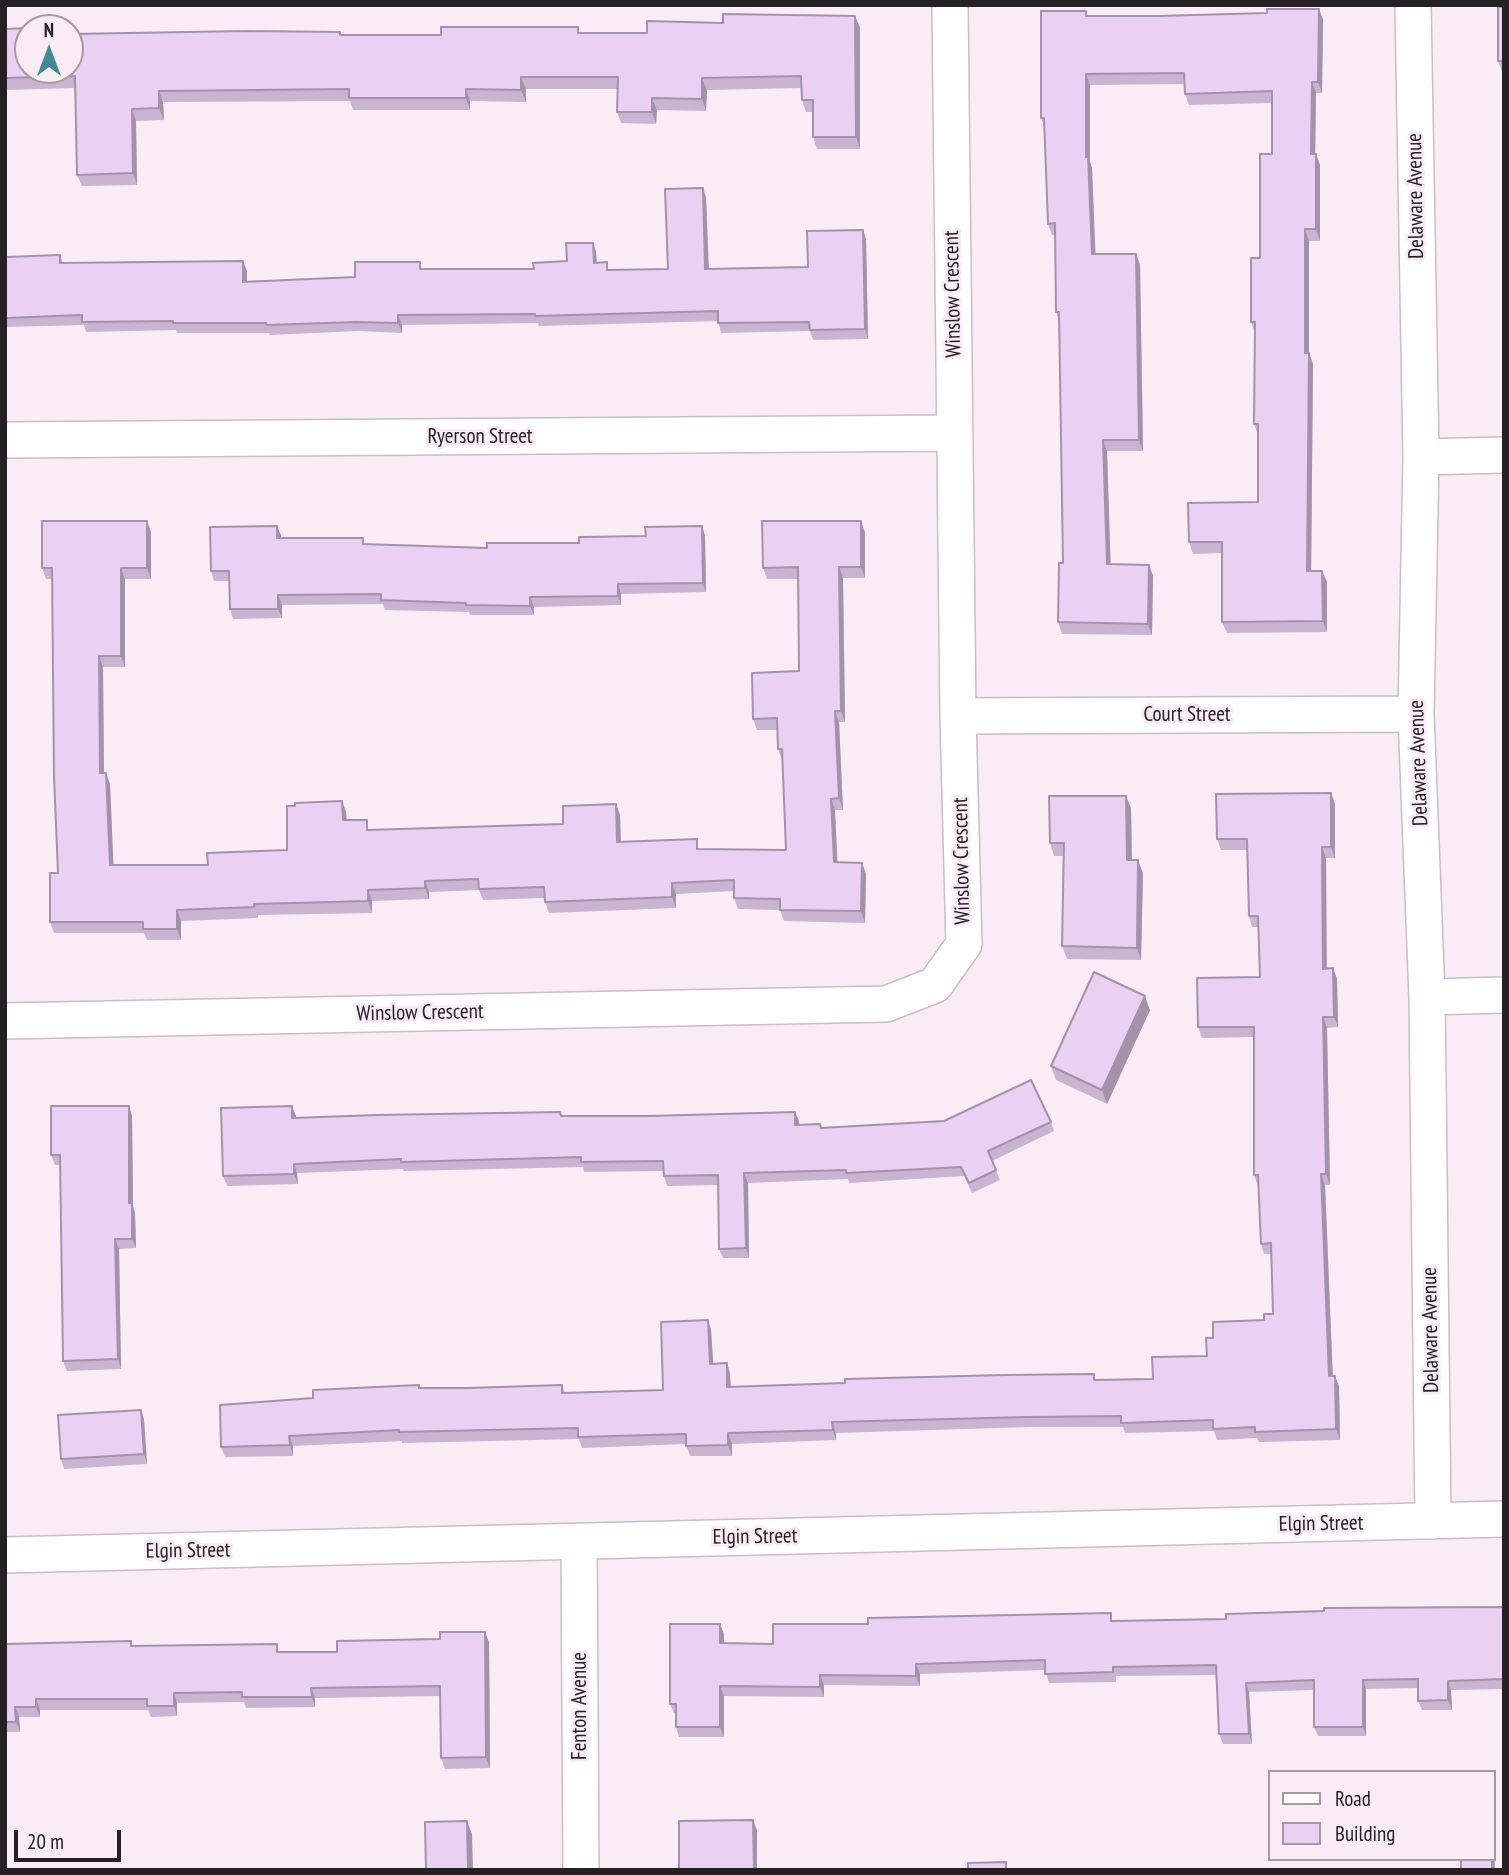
<!DOCTYPE html>
<style>
body{margin:0}
#map{position:relative;width:1509px;height:1875px;overflow:hidden;background:#faecf4;font-family:"PT Sans Narrow",sans-serif}
canvas{display:block}
.frame{position:absolute;inset:0;border:7px solid #252023;pointer-events:none}
.legend{position:absolute;left:1268px;top:1770px;width:228px;height:91px;box-sizing:border-box;background:#faecf4;border:2px solid #a59aa0;margin:0;padding:9px 12px;list-style:none;font-size:21px;color:#252023}
.legend li{display:flex;align-items:center;gap:14px;height:35px}
.legend b{width:35px;border:2px solid #a59aa0}
.north{position:absolute;left:14px;top:14px;width:70px;height:70px;box-sizing:border-box;background:#faecf4;border:2px solid #a59aa0;border-radius:50%;rotate:0deg;font-size:19px;font-weight:700;line-height:28px;text-align:center;color:#252023}
.north::after{content:'';display:block;margin:auto;width:24px;height:32px;background:#458998;clip-path:polygon(50% 0,100% 100%,50% 72%,0 100%)}
.scale{position:absolute;left:14px;top:1830px;width:107px;height:32px;box-sizing:border-box;border:4px solid #252023;border-top:0;padding-left:9px;font-size:21px;line-height:24px;white-space:nowrap;color:#252023;-webkit-text-stroke:5px #faecf4;paint-order:stroke}
</style>
<div id="map">
<canvas width="1509" height="1875"></canvas>
<div class="frame"></div>
<ul class="legend">
<li><b style="height:9px;background:#fff"></b>Road</li>
<li><b style="height:19px;background:#ead1f4"></b>Building</li>
</ul>
<div class="north">N</div>
<div class="scale">20 m</div>
</div>
<script>
const ctx = document.querySelector('canvas').getContext('2d');
ctx.lineJoin = 'round';
function trace(path, color, width, dash) {
  ctx.strokeStyle = color;
  ctx.lineWidth = width;
  ctx.lineCap = dash ? 'butt' : 'round';
  ctx.setLineDash(dash || []);
  ctx.stroke(path);
}
function fillPath(path, color) {
  ctx.fillStyle = color;
  ctx.fill(path, 'evenodd');
}
function write(font, color, halo, rows, align = 'center') {
  ctx.font = font + ' "PT Sans Narrow",sans-serif';
  ctx.lineWidth = 6;
  ctx.setLineDash([]);
  ctx.textBaseline = 'middle';
  ctx.strokeStyle = halo;
  ctx.fillStyle = color;
  for (const [text, x, y, turn = 0] of rows) {
    ctx.save();
    ctx.translate(x, y);
    ctx.rotate((+turn || 0) * Math.PI / 180);
    ctx.textAlign = isNaN(turn) ? turn : align;
    if (halo) ctx.strokeText(text, 0, 0);
    ctx.fillText(text, 0, 0);
    ctx.restore();
  }
}
const minor = new Path2D(`
 M1413,5L1421,457L1416,714L1427,997L1433,1521
 M5,440L955,433
 M1421,457L1504,455
 M958,716L1416,714
 M1427,997L1504,995
 M5,1021L886,1004L935,985L964,944L958,716L950,5
 M579,1542L581,1870
 M5,1555L1504,1519`);
trace(minor, '#cabdc5', 38);
trace(minor, '#fff', 35);
fillPath(new Path2D(`
 M1504,7V71H1502L1498,61Z
 M1319,9L1323,20L1322,93H1316L1315,154L1320,165V241H1309V353L1313,364L1311,571H1322L1327,582V632L1227,633L1222,622V553L1193,554L1189,542L1258,502V435L1254,424L1255,333L1251,322L1260,258L1272,154V103L1189,105L1185,94L1184,84L1090,85V162L1092,168L1095,254H1136L1140,265L1143,451H1107L1110,564L1149,565L1153,576L1152,635L1062,634L1058,622L1063,563L1059,321L1056,312L1055,235H1052L1048,224L1045,129L1041,118L1086,11L1088,16H1159L1267,13Z
 M855,16L860,28V149H817L813,137V112H806L802,100L801,88L707,90L706,111L657,110L656,124L621,123L617,112V89H526V102L470,101V110H353L350,101L163,102L164,120L136,121L137,185L82,186L77,175L76,88L5,90V29L28,70L341,35L647,33L723,23Z
 M703,188L706,198L709,269L808,267L866,239L868,339L813,340L810,331L721,333L718,321L539,326L538,323L402,325V333L358,331L270,335L269,333H177L176,330L86,332L84,325L5,327V257L60,255L63,263L247,271V281L355,277L423,269H534L567,261L593,243L596,252L597,262L610,270L668,269Z
 M702,526L705,536L706,592L621,594V605L534,607V615H470L469,612L385,610L383,604L282,605V618L233,619L230,609V581H214L211,571L281,535V538L365,544L487,548L579,543L646,536Z
 M151,532V579H125V667H103L104,773L110,784L113,865H208L287,850L346,812L347,820L370,830L563,824L616,804L620,815L621,842L701,849L786,850L782,760L778,749L777,730H757L753,719L799,671L798,579H767L763,568L865,532V578H843L845,722H839L843,810H835L837,862L862,863L866,874L865,923L784,921L780,910L738,909L734,898V891L676,894V908L549,913L545,902L544,898L483,900L479,890L429,892V899L372,901V913L258,915V918L181,921V940H147L144,933H54L50,922L58,873L52,579H46L42,568Z
 M1335,804V858H1326V969L1333,968L1337,979L1338,1027L1327,1028L1330,1185H1325L1333,1376L1339,1386L1340,1440L1259,1442L1257,1438L1217,1440L1214,1431L1125,1433L1123,1427H1030L836,1433V1440L732,1444V1456H690L686,1444L582,1448L579,1439L402,1443V1441L293,1446V1456L225,1457L221,1447L313,1398L419,1385L420,1388H468L562,1385L565,1393L663,1390L708,1320L711,1330L713,1364L727,1363L730,1374L731,1387L1153,1379L1207,1356L1213,1338L1264,1320L1273,1314L1271,1254H1264L1261,1244L1258,1186L1254,1175V1037L1202,1038L1198,1027L1260,977L1259,927H1252L1249,916L1247,850H1221L1217,839Z
 M1131,808L1132,860L1143,873L1141,960L1067,959L1062,946L1063,856H1054L1050,843Z
 M1150,1010L1107,1104L1056,1080L1051,1066Z
 M292,1106L296,1118L560,1112L562,1116H648L795,1112L799,1121V1125L820,1124L822,1127L1051,1122L1054,1131L992,1161L1000,1180L972,1193L964,1176L849,1183L848,1179L748,1183L749,1258H723L719,1249L718,1185L667,1186L664,1176L663,1171L584,1172L583,1167L404,1171L403,1169L297,1173L298,1184L227,1186L223,1176Z
 M132,1116L133,1206L135,1213L136,1248L119,1249L121,1369L67,1371L63,1361L60,1165H55L51,1155Z
 M141,1410L144,1420L147,1464L64,1469L61,1459Z
 M1504,1607V1689L1451,1690L1452,1710H1422L1418,1701V1688L1366,1689V1736H1318L1314,1727V1690L1249,1692L1252,1744H1223L1219,1734L1217,1675L1116,1676V1682L1049,1683L1045,1670L920,1674V1686L824,1685V1697L724,1696V1737H679L676,1727V1713H674L670,1704L720,1624L724,1634V1643L773,1644L868,1624L1226,1619Z
 M489,1642L490,1768L445,1769L441,1758L440,1696L315,1698V1707L246,1708L244,1702L177,1703V1716L151,1717L148,1710H40V1717H19L20,1732H5V1644L133,1646L280,1652H337Z`), '#c9b4d2');
fillPath(new Path2D(`
 M1319,9L1323,20L1322,93L1318,82Z
 M855,16L860,28V149L856,137Z
 M1086,74L1090,85V162L1092,168L1096,266L1092,254L1086,157Z
 M521,77L526,89V102L521,90Z
 M702,78L707,90L706,111L702,99Z
 M1312,82L1316,93L1315,165L1311,154Z
 M466,89L470,101V110L466,98Z
 M159,91L163,102L164,120L159,108Z
 M652,98L657,110L656,124L652,112Z
 M132,109L136,121L137,185L133,173Z
 M1316,154L1320,165V241L1316,229Z
 M703,188L706,198L709,279L705,269Z
 M1305,229L1309,241V353L1313,364L1311,582L1307,571L1305,353Z
 M863,230L866,239L868,339L865,329Z
 M593,243L596,252L597,272L594,263Z
 M1136,254L1140,265L1143,451L1139,440Z
 M243,261L247,271V291L243,282Z
 M398,315L402,325V333L398,323Z
 M1103,440L1107,451L1111,575L1107,564Z
 M147,521L151,532V579L147,568Z
 M861,521L865,532V578L861,567Z
 M277,526L281,535V548L277,538Z
 M702,526L705,536L706,592L703,583Z
 M1149,565L1153,576L1152,635L1148,624Z
 M839,567L843,578L845,722L841,711Z
 M121,568L125,579V667L121,656Z
 M1322,571L1327,582V632L1323,621Z
 M618,584L621,594V605L618,596Z
 M278,595L282,605V618L278,609Z
 M530,597L534,607V615L530,606Z
 M99,656L103,667L104,784L100,773Z
 M835,711L839,722L843,810L839,798Z
 M106,773L110,784L114,876L110,865Z
 M1331,793L1335,804V858L1331,847Z
 M1126,796L1131,808L1132,873L1127,860Z
 M831,799L835,810L838,873L834,862Z
 M342,801L346,812L347,831L343,820Z
 M616,804L620,815L621,853L617,842Z
 M1322,847L1326,858L1327,979L1323,969Z
 M1138,860L1143,873L1141,960L1137,948Z
 M862,863L866,874L865,923L861,911Z
 M425,881L429,892V899L425,888Z
 M672,883L676,894V908L672,897Z
 M368,890L372,901V913L368,901Z
 M177,910L181,921V940L177,929Z
 M1333,968L1337,979L1338,1027L1334,1017Z
 M1145,996L1150,1010L1107,1104L1102,1090Z
 M1323,1017L1327,1028L1330,1185L1326,1174Z
 M129,1106L132,1116L133,1206L135,1213L136,1248L132,1239L129,1203Z
 M292,1106L296,1116V1128L292,1118Z
 M795,1112L799,1121V1135L795,1125Z
 M294,1164L297,1173L298,1184L294,1174Z
 M744,1173L748,1183L749,1258L746,1248Z
 M1321,1174L1325,1185L1333,1386L1329,1376Z
 M115,1239L119,1249L121,1369L118,1359Z
 M708,1320L711,1330L714,1374L710,1364Z
 M727,1363L730,1374L731,1398L727,1387Z
 M1335,1376L1339,1386L1340,1440L1336,1429Z
 M141,1410L144,1420L147,1464L144,1454Z
 M832,1422L836,1433V1440L833,1430Z
 M728,1433L732,1444V1456L728,1445Z
 M289,1436L293,1446V1456L290,1445Z
 M720,1624L724,1634V1653L720,1643Z
 M485,1632L489,1642L490,1768L486,1757Z
 M916,1664L920,1674V1686L916,1676Z
 M820,1675L824,1685V1697L820,1687Z
 M1363,1680L1366,1689V1736L1363,1727Z
 M1448,1681L1451,1690L1452,1710L1448,1700Z
 M1246,1683L1249,1692L1252,1744L1249,1734Z
 M720,1686L724,1696V1737L720,1727Z
 M311,1688L315,1698V1707L312,1697Z
 M174,1693L177,1703V1716L174,1706Z
 M36,1699L40,1710V1717L36,1707Z
 M15,1707L19,1717L20,1732L16,1722Z
 M753,1820L757,1830V1870H754Z
 M467,1821L472,1834L473,1870H468Z
 M1493,1821L1495,1870H1492V1859H1493Z`), '#a492ab');
const building = new Path2D(`
 M1498,7H1504V61H1498Z
 M1267,9H1319L1318,82H1312L1311,154H1316V229H1305V353H1309L1307,571H1322L1323,621L1222,622V542H1189L1188,503L1258,502V424H1254L1255,322H1251V258H1260V154H1272V91L1185,94L1184,73L1086,74V157L1088,156L1092,254H1136L1139,440H1103L1107,564L1149,565L1148,624L1058,622L1059,563H1063L1059,312H1056L1055,223L1048,224L1044,118H1041V11H1086V16H1159L1267,13Z
 M723,14L855,16L856,137H813V100H802L801,76L702,78V99L652,98V112H617L618,77H521V90L466,89V98H349V89L159,91V108L132,109L133,173L77,175L75,76L5,78V29L28,28V70H70V34L247,31L340,32V35H441V27H578V33H647V21L723,23Z
 M67,27V28H30Z
 M703,188L705,269L808,267L807,231L863,230L865,329L810,330L809,322L718,323V311L535,316V314L398,315V323L355,322L267,325L266,323H173V321L82,322V315L5,318V257L60,255V263L243,261V282L355,277V262H420V269H534L533,263L567,261L566,243H593L594,263L607,262V270L668,269L665,189Z
 M42,521H147V568H121V656H99L100,773H106L110,865H208L207,853L287,850V806H295V803L342,801L343,820H367V830L563,824V806L616,804L617,842L697,839V849L786,850L782,749H778L777,718L753,719L752,673L799,671L798,567L763,568L762,521H861V567H839L841,711H835L839,798L831,799L834,862L862,863L861,911L780,910V899L734,898V880L672,883V897L545,902L544,887L479,889L478,879L425,881V888L368,890V901L254,904V907L177,910V929H143V922H50V873H58L54,776L52,568H42Z
 M277,526V538H363V544L487,548V543H579V537L646,536L645,527L702,526L703,583L618,584V596L530,597V606L466,605V603L381,600V594L278,595V609H230L229,571H211L210,527Z
 M1331,793V847H1322L1323,969L1333,968L1334,1017H1323L1326,1174H1321L1329,1376H1335L1336,1429L1255,1432V1427L1213,1429V1420L1121,1423V1416L1027,1417L832,1422L833,1430L728,1433V1445L686,1446V1434L578,1437V1428L399,1432V1430L289,1436L290,1445L221,1447L220,1405L313,1398V1390L419,1385V1388H468L562,1385V1393L663,1390L661,1322L708,1320L710,1364L727,1363V1387L845,1383V1379L1005,1375L1094,1374V1380L1153,1379L1152,1357L1207,1356L1206,1338H1213V1322L1264,1320V1314H1273L1271,1243L1261,1244L1258,1175H1254V1027H1198L1197,978L1260,977L1258,916H1249L1247,839H1217L1216,794Z
 M1049,796H1126L1127,860H1138L1137,948L1062,946L1064,843H1050Z
 M1094,972L1145,996L1102,1090L1051,1066Z
 M1031,1080L1051,1122L988,1151L996,1170L969,1183L961,1167L846,1173V1170L744,1173L746,1248L719,1249L718,1175L664,1176L663,1161L581,1162V1157L401,1162V1159L294,1164V1174L223,1176L221,1108L292,1106V1118L377,1115L560,1112L561,1116H648L795,1112V1125L820,1124L821,1128L944,1121Z
 M51,1106H129V1203H132V1239H115L118,1359L63,1361L60,1155H51Z
 M141,1410L144,1454L61,1459L58,1415Z
 M1504,1607V1679L1448,1681V1700L1418,1701V1679L1363,1680V1727H1314V1680L1246,1683L1249,1734H1219L1216,1665L1113,1667V1672L1045,1674V1660L916,1664V1676L820,1675V1687L720,1686V1727H676V1704H670V1624H720V1643L773,1644V1624H868V1618L1111,1613V1621L1226,1619V1614L1324,1611V1608Z
 M440,1632H485L486,1757L441,1758L440,1686L311,1688L312,1697H242V1692L174,1693V1706H147V1699H36V1707H15L16,1722H5V1644L131,1641V1646L277,1644V1652H337V1641L440,1639Z
 M753,1820L754,1870H679V1821Z
 M467,1821L468,1870H426L425,1822Z
 M1461,1859H1492V1870H1461Z
 M1006,1862V1870H968V1863Z`);
fillPath(building, '#ead1f4');
trace(building, '#a492ab', 2);
write('21px', '#252023', '#faecf4', [
 ["Delaware Avenue",1416,196,-91],
 ["Winslow Crescent",953,294,-91],
 ["Ryerson Street",480,437],
 ["Court Street",1187,715],
 ["Delaware Avenue",1419,763,-92],
 ["Winslow Crescent",962,861,-91],
 ["Winslow Crescent",420,1013,-1],
 ["Delaware Avenue",1431,1330,-91],
 ["Elgin Street",1321,1524,-1],
 ["Elgin Street",755,1537,-1],
 ["Elgin Street",188,1551,-1],
 ["Fenton Avenue",580,1706,-90]
]);
</script>
